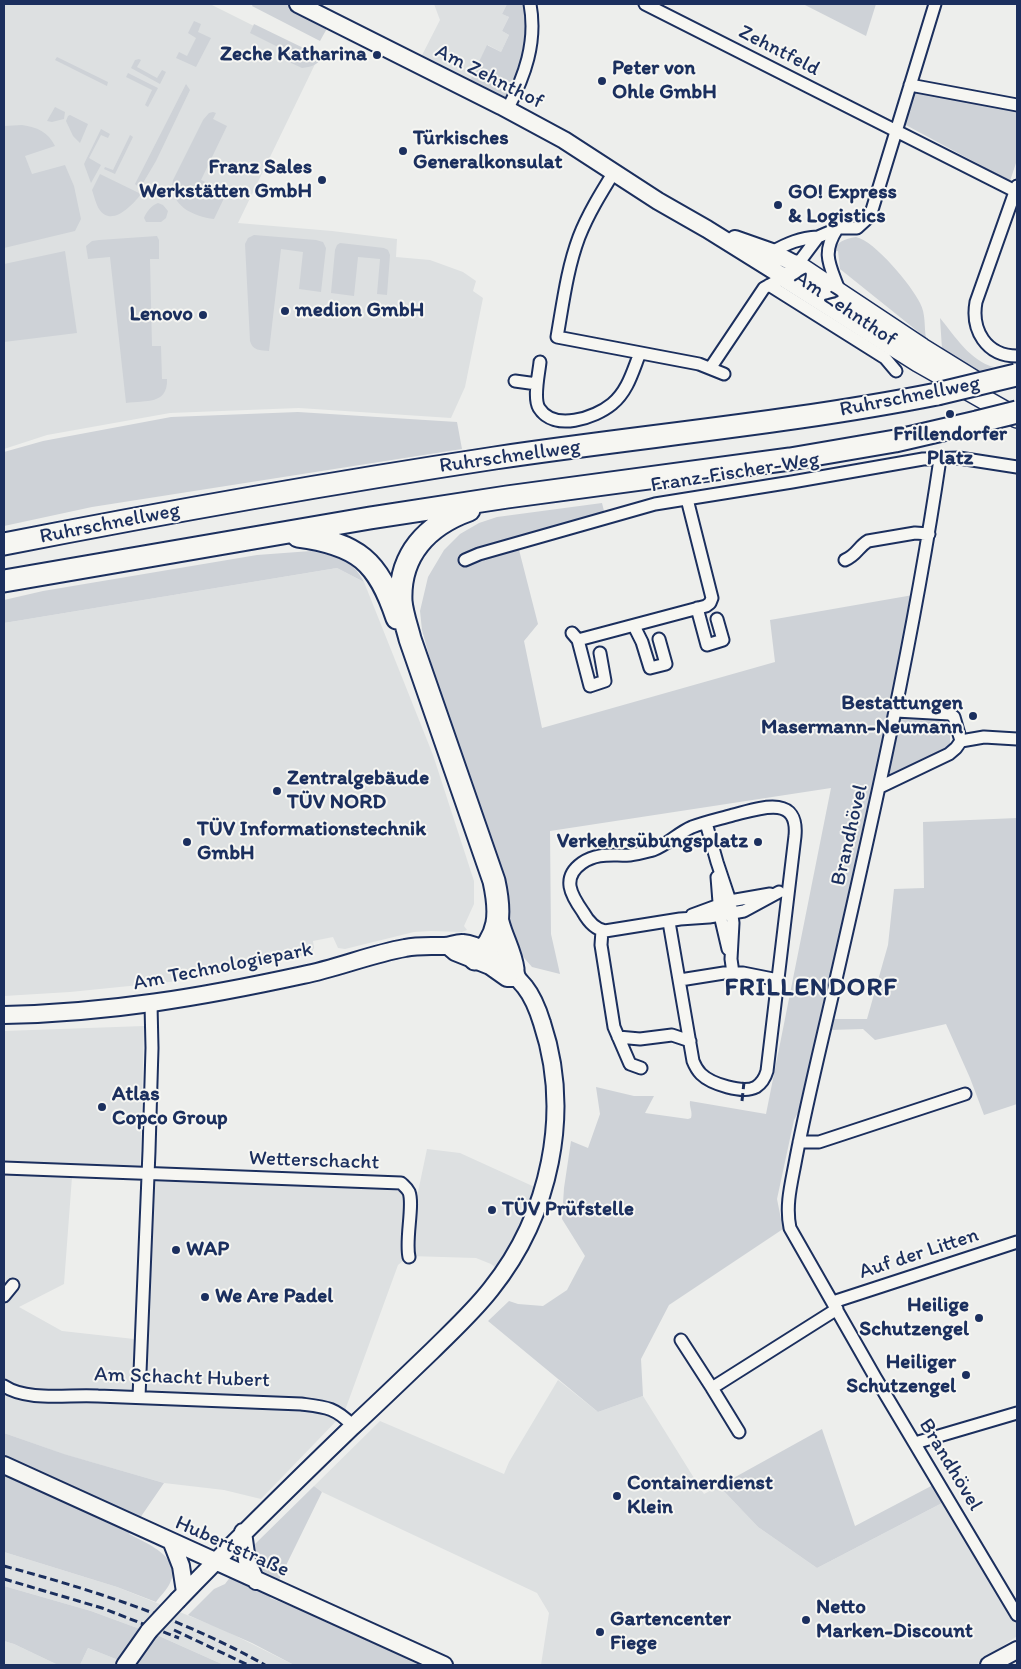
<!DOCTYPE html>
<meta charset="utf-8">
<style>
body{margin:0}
#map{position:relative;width:1021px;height:1669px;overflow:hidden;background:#edeeec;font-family:Itim,sans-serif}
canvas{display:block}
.frame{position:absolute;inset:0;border:5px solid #1b2f5e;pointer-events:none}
</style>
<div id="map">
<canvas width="1021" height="1669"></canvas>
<div class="frame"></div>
</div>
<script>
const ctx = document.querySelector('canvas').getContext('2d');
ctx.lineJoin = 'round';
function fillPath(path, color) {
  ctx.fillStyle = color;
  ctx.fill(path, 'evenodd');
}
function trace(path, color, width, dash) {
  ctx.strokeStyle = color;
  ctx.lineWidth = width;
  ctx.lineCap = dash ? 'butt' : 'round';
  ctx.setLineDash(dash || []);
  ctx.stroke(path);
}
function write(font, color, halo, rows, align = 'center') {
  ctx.font = font + ' Itim,sans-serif';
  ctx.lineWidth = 4;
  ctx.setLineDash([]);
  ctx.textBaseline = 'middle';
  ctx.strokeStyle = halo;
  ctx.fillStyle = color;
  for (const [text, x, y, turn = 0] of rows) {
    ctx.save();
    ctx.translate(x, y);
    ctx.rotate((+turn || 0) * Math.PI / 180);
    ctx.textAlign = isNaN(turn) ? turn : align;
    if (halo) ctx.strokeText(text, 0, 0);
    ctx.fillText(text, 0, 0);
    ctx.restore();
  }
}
fillPath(new Path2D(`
 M4,4H210L318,58L238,223L332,231L397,239L396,257L430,260L463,272L476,281L473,291L483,298L465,387L451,418L299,408L170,413L47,435L4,449Z
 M434,4H507L502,14L509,17L502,31L509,35L501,52L488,45L467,87L418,63L440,20Z
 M337,568L364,582L433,755L474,881V904L464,926L467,930L462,932L431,931L414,932L345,949L338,948L333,937L313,941L314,948L312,952L308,954L272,964L179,981L70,992L4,996V623Z
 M144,1026L140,1170L72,1177L64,1284L19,1307L62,1331L134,1339L142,1181L273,1183L418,1192L427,1149L460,1153L539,1189L501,1272L491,1264L476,1258L409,1256L398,1265L344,1413L261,1499L224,1490L164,1483L63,1454L4,1433V1031Z
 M558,1380L598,1412L643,1396L704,1494L719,1486L758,1527L817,1568L944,1502L1017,1620V1636L976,1665H541L549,1613L537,1593L322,1492L314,1486L380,1421L504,1474L509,1462Z
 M4,1552L117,1587L222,1629L294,1665H224L159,1636L91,1611L4,1586Z
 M4,1641L14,1644L58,1665H4Z
 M88,1648L131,1665H80Z`), '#dde0e1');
fillPath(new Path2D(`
 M253,4H292L330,23L320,41L252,6Z
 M507,4H529L530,35L507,107L467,87L487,45L501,52L509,35L502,31L509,17L502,14Z
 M803,4H876L866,36Z
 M194,21L201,24L198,32L211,38L196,67L176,58L179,52L187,56L196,38L188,33Z
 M254,24L322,57C318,65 311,67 302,68L276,56L280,48L250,33Z
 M57,57L108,82L107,86L55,60Z
 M139,59L141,60L137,67L157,78L162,70L166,72L160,84L131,68L135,60Z
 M128,73L158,88L148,107L145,105L152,90L126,77Z
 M186,84L190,90L156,161L140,188L135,184Z
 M916,89L1017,109V160L1010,181L904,124Z
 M55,107L65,112L64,119L52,122L47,121Z
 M213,112L216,113L213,119L227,126L201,180L227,192L214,219C194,217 168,205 173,180L203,120L209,113Z
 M70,115L88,124L80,143L73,136L66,121L68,116Z
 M22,125C37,127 48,132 55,146L25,156L32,174L65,165L74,186L81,219L75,231L4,248V126Z
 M101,129L110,134L108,138L101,135L89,158L101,165L91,183L84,164Z
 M130,135L133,137L115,174L104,169L105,167L113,170Z
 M100,174L141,194C133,205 111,228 99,209C96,204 94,196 92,190Z
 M158,203L163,205L168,211L166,218L161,222H146L144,218C146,212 152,205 158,203Z
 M254,235L316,240L323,242L326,248L321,292L299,289L303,252L281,249L269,351C260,350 253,351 250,341L245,244L248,238Z
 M157,236L159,240V259H150L152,346H161L162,379H167C168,405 146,400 126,403L110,257L88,259L86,246L92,241L99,240Z
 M856,237C875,241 912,286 920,303C926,314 924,327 926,338L840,269L838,251L832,252C837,242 844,239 856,237Z
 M340,243L384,248L388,250L390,255L387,295L377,294L380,259L358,257L354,296L331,293L335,250L337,245Z
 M65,251L77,333L4,342V264Z
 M940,318C955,336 970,361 994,367L978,371L942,349Z
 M298,412L457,422L462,449L92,507L4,526V452L43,441L171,417Z
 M602,503L605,515L517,542L538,624L524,641L542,728L775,662L770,620L913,595L891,707L804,1102L794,1120L777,1199L783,1229L669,1305L641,1359L643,1396L598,1412L488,1321L509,1301L518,1304L543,1306L567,1290L585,1256L562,1219L564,1188L571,1141L588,1148L600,1114L596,1087L634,1096H654L645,1113L688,1119L691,1118C693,1112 689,1107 690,1101L766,1114L831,788L550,831L551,934L560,974L532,967L512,944L504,886L441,699L422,630L420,611L428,577L444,550L460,534L479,523L497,517Z
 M311,551C335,557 351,557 364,582L337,568L4,623V600L43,591L257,555Z
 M897,714L946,719L950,725V745L883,781Z
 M1017,818V1104L984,1115L970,1078L946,1024L875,1040L863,1029L830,1030L833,1019H867L888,945L894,889L924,888L923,822Z
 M822,1429L855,1526L935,1484L944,1502L817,1568L758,1527L719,1486Z
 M4,1433L64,1454L164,1483L129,1534C146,1543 184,1558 170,1583C167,1590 160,1596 156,1602L117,1587L4,1552Z
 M314,1486L322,1492L270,1598L445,1665H294L252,1643L188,1615L214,1589L225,1584L255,1544Z
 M4,1586L91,1611L159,1636L224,1665H131L88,1648L80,1665H58L14,1644L4,1641Z`), '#ced2d7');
const street = new Path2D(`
 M645,4L1015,191
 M910,85L1017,105
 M507,110C525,76 537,42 530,4
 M614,172C601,193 588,214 579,237C567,269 563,303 557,337L699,364L724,374
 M1017,186L976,302C971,330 986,356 1017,356
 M837,229C821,254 830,265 839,290
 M772,252C788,243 800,238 818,237
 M769,285L885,358L896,371
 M540,362C539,373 533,398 539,408C554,432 595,418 612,404C628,391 633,370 640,353
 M711,367L764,288L784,277L797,265L818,237L839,228H857L868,218L872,210L935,4
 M515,381L537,384
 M940,459C914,637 874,813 834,988C821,1045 807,1101 796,1158C792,1181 785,1204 790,1228L875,1377L1017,1615
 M465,560L479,554L655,504L792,482L923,459L959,458L1017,467
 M845,560C857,555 858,547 868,541L915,533L929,534
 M697,608L707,645L723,640L717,619
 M634,626L642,642L650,668L666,664L659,639
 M572,633L578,640L706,606L710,603L712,598L687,499
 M578,640L590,686L605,681L600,653
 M896,711L950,714L954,717L961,741
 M880,787L949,754L956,748L961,741L984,737L1017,739
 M706,823L717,862L730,901L733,923L731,959L733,973
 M717,877L720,915L728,949
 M692,915L730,901L770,894
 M669,922L693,1061C695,1066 697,1070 701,1074C711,1084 743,1094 756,1087C762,1083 765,1078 767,1071L795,836C799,793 757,809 733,815C719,819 705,822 692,827C678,833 667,845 653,850C645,852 638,854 630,855C613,856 598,852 582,863C561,878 571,895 583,912C588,921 594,929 605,931L680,919L709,917L744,911L779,892
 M602,930L601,945L614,1027L630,1064L641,1068
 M680,980L724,973H743L778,980
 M618,1037L640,1039L672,1035L690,1041
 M799,1142H819L965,1094
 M4,1168L401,1183C404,1186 407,1188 409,1192C414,1205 405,1240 409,1257
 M4,1296L13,1285
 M833,1302L1017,1242
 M681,1340L712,1388
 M4,1386C28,1402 69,1394 98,1396C165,1398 233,1401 301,1404C325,1407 335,1407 353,1426
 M139,1397L149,1151L152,1048L151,1004
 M739,1432L712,1388L837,1309
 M915,1443L1017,1413`);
const secondary = new Path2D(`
 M298,4L501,106L564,140L658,201L707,229L784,277
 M735,239L772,252L797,265
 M448,946L455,952L490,966L507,978H517
 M4,1015C108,1013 202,997 303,975C338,968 371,954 405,948C418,945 431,946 444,946C451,946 457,942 463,943C476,944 508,960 515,971C516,973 516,975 517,977C519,981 522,983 525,987C533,997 538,1010 542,1023C572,1113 550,1215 491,1289C473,1312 452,1331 432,1351C405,1377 378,1403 351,1428C292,1485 235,1541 178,1600
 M4,1465L444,1665
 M243,1532L247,1561L256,1581
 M172,1543L181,1566L185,1592
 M125,1665L149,1631
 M989,1665L1017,1650`);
const primary = new Path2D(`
 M797,265L922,348L977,382
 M784,277L918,362L1017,418`);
const highway = new Path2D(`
 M469,510C427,525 399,555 401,601C402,613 407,627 410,639L494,881C501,913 501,936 475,959
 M298,536C358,544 378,561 397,618
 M4,544C167,512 331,483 495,458C642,436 791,423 937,394
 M4,581L370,518L507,497L790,459L895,441L977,422
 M498,922C502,938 511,953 513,969`);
trace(street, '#1b2f5e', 15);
trace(secondary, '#1b2f5e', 20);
trace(primary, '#1b2f5e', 22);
trace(highway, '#1b2f5e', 25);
trace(street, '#f6f6f2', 11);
trace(secondary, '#f6f6f2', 16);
trace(primary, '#f6f6f2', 19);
trace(highway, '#f6f6f2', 21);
trace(new Path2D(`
 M742,1101L744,1082
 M4,1566C93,1590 184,1619 265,1665
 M4,1579L102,1608L179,1638
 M174,1630L248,1665`), '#1b2f5e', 3, [8, 4]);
const secondaryBridge = new Path2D(`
 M149,1631L178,1600`);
const highwayBridge = new Path2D(`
 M937,394L1016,375
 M977,422L1017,412`);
trace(secondaryBridge, '#1b2f5e', 20, []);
trace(highwayBridge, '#1b2f5e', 25, []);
trace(secondaryBridge, '#f6f6f2', 16);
trace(highwayBridge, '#f6f6f2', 21);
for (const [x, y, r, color] of [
 [377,55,5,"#1b2f5e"],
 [602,81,5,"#1b2f5e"],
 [403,151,5,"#1b2f5e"],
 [322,180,5,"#1b2f5e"],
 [778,205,5,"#1b2f5e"],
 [285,311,5,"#1b2f5e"],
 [203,315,5,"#1b2f5e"],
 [950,414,5,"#1b2f5e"],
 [973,716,5,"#1b2f5e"],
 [277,791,5,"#1b2f5e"],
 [187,842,5,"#1b2f5e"],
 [758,842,5,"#1b2f5e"],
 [102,1107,5,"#1b2f5e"],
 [492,1210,5,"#1b2f5e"],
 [176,1250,5,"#1b2f5e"],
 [205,1297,5,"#1b2f5e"],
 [979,1318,5,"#1b2f5e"],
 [966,1375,5,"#1b2f5e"],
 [617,1496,5,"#1b2f5e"],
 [806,1620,5,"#1b2f5e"],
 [600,1632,5,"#1b2f5e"]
]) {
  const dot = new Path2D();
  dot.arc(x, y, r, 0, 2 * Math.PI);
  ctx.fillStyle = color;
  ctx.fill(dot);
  trace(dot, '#f6f6f2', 2);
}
write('21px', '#1b2f5e', '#f6f6f2', [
 ["Zehntfeld",779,51,27],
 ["Am Zehnthof",489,77,27],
 ["Am Zehnthof",845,309,34],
 ["Ruhrschnellweg",910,397,-11],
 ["Ruhrschnellweg",510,457,-8],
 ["Franz-Fischer-Weg",735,473,-9],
 ["Ruhrschnellweg",110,524,-11],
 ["Brandhövel",850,835,-77],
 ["Am Technologiepark",223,967,-11],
 ["Wetterschacht",314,1161,2],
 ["Auf der Litten",919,1254,-18],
 ["Am Schacht Hubert",182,1378,2],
 ["Brandhövel",950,1465,59],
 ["Hubertstraße",232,1547,24]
]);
write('bold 21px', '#1b2f5e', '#f6f6f2', [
 ["Zeche Katharina",367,55,"right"],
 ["Peter von",612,69],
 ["Ohle GmbH",612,93],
 ["Türkisches",413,139],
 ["Generalkonsulat",413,163],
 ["Franz Sales",312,168,"right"],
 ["Werkstätten GmbH",312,192,"right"],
 ["GO! Express",788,193],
 ["& Logistics",788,217],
 ["medion GmbH",295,311],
 ["Lenovo",193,315,"right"],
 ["Frillendorfer",950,435,"center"],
 ["Platz",950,459,"center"],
 ["Bestattungen",963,704,"right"],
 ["Masermann-Neumann",963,728,"right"],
 ["Zentralgebäude",287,779],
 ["TÜV NORD",287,803],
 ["TÜV Informationstechnik",197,830],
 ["GmbH",197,854],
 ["Verkehrsübungsplatz",748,842,"right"],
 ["Atlas",112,1095],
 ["Copco Group",112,1119],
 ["TÜV Prüfstelle",502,1210],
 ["WAP",186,1250],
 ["We Are Padel",215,1297],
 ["Heilige",969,1306,"right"],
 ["Schutzengel",969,1330,"right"],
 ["Heiliger",956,1363,"right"],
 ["Schutzengel",956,1387,"right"],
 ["Containerdienst",627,1484],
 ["Klein",627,1508],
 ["Netto",816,1608],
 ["Marken-Discount",816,1632],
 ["Gartencenter",610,1620],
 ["Fiege",610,1644]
], 'left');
ctx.letterSpacing = '1px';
write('bold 26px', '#1b2f5e', '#f6f6f2', [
 ["FRILLENDORF",811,988]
]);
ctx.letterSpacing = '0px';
</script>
